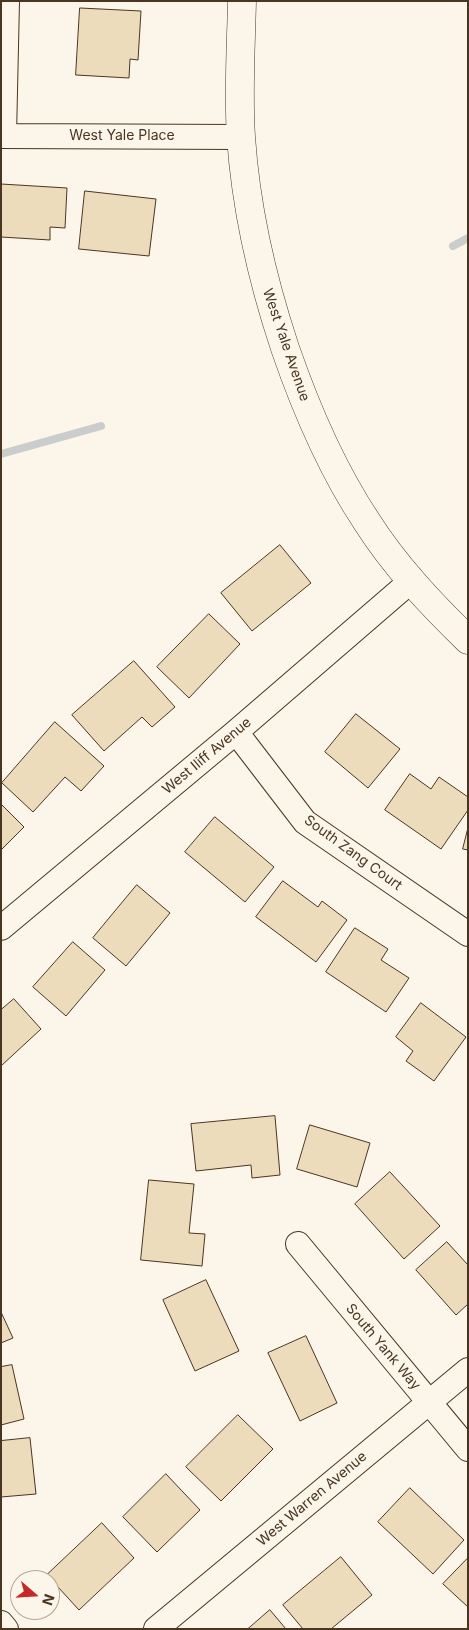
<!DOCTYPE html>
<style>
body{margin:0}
#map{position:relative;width:469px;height:1630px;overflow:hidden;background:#fbf6e9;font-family:Inter,sans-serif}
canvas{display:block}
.frame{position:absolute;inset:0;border:2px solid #4a3520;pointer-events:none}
.north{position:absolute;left:10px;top:1570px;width:50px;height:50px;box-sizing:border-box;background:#fbf6e9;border:1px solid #b4a999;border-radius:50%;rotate:109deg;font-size:14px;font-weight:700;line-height:20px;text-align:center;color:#4a3520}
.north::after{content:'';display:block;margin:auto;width:18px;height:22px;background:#c62828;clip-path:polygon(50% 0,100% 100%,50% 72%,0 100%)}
</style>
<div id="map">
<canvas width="469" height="1630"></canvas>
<div class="frame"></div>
<div class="north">N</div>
</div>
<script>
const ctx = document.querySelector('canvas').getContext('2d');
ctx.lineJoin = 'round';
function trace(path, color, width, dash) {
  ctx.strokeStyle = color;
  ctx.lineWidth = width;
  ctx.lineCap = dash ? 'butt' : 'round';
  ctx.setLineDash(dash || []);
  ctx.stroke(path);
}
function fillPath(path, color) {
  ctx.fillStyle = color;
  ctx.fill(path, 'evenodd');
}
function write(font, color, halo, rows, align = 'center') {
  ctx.font = font + ' Inter,sans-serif';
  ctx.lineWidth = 4;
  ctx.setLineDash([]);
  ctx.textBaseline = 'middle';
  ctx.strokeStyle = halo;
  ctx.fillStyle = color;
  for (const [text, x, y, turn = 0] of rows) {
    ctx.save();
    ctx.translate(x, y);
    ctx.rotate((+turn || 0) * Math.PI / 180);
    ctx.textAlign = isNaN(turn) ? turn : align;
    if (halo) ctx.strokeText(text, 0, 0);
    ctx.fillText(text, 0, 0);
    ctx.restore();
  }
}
trace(new Path2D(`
 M453,246L468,238
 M1,454L101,426`), '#c9cecd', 8);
const building = new Path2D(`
 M80,8L141,11L138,60L130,59L129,78L76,75Z
 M1,184L67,188L65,228L50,227V240L1,237Z
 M85,191L156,199L149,256L79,249Z
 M280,545L311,583L252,631L221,593Z
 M209,614L240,644L189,698L157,667Z
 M134,661L175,707L152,727L142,717L104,751L72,715Z
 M356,714L400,749L368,788L325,752Z
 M55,722L104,766L81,791L65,777L33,812L2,783Z
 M410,774L431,789L439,777L468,797V810L441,849L385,810Z
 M1,804L24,827L1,850Z
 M215,817L274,867L245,902L185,852Z
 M468,828V850L463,849Z
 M283,881L318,907L322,901L347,920L316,962L256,917Z
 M137,885L170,913L126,966L93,938Z
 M355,928L388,949L381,960L409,978L386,1012L326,972Z
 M73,942L105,970L66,1016L33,987Z
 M14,999L41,1029L1,1066V1010Z
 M421,1003L466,1037L434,1081L406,1061L413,1051L396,1037Z
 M275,1116L280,1175L252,1178L251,1165L196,1171L191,1124Z
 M310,1125L370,1143L357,1187L297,1169Z
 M390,1172L440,1226L404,1259L355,1204Z
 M149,1180L194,1184L189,1233L205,1234L202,1266L141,1260Z
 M447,1242L468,1265V1304L456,1315L416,1270Z
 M206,1280L239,1351L195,1371L163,1300Z
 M1,1312L13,1338L1,1343Z
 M306,1336L337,1403L300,1421L268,1353Z
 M12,1365L24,1419L1,1425V1367Z
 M238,1415L273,1449L221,1501L186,1467Z
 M30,1438L36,1494L1,1497V1441Z
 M166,1474L200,1510L157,1552L123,1517Z
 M410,1488L464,1540L433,1574L378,1522Z
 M102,1523L134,1558L79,1610L47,1575Z
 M341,1557L372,1595L331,1629H303L283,1605Z
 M468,1558V1607L443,1584Z
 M270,1610L286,1629H248Z`);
fillPath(building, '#ecdcbc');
trace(building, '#4a3520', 1);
const minor = new Path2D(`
 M1,136L241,137
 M4,136L7,1
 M236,732L305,822L468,934
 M1,928L236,732L411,581
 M298,1244L468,1449
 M1,1623L6,1629
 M156,1629L468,1370`);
const tertiary = new Path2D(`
 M242,1C241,47 238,92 241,137C246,210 262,279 285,348C306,409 331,468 367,522C395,566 431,604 468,640`);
trace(minor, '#4a3520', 26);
trace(tertiary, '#4a3520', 29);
trace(minor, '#fbf6e9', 24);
trace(tertiary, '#fbf6e9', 28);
write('14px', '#4a3520', '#fbf6e9', [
 ["West Yale Place",122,136],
 ["West Yale Avenue",286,345,71],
 ["West Iliff Avenue",207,756,-40],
 ["South Zang Court",353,853,36],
 ["South Yank Way",383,1347,50],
 ["West Warren Avenue",312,1499,-40]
]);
</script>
